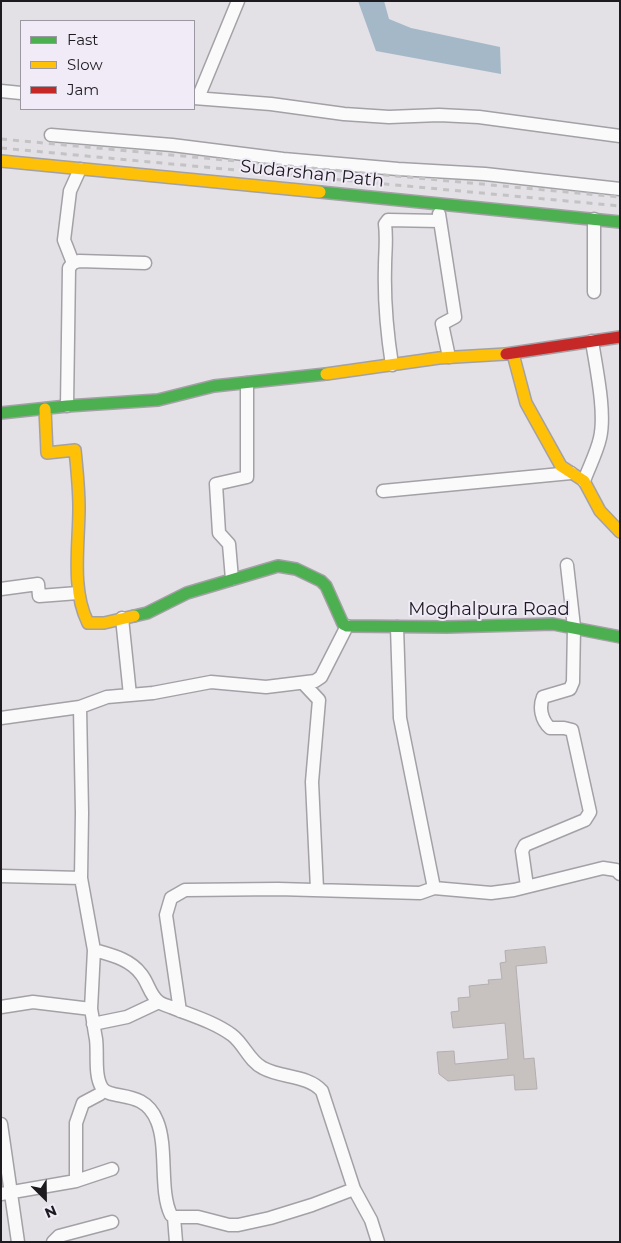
<!DOCTYPE html>
<style>
body{margin:0}
#map{position:relative;width:621px;height:1243px;overflow:hidden;background:#e3e0e6;font-family:Montserrat,sans-serif}
canvas{display:block}
.frame{position:absolute;inset:0;border:2px solid #1d1b1f;pointer-events:none}
.legend{position:absolute;left:20px;top:20px;width:175px;height:90px;box-sizing:border-box;background:#f0ebf7;border:1px solid #9c98a1;margin:0;padding:6px 9px;list-style:none;font-size:15px;color:#1d1b1f}
.legend li{display:flex;align-items:center;gap:10px;height:25px}
.legend b{width:25px;border:1px solid #9c98a1}
.north{position:absolute;left:20px;top:1173px;width:50px;height:50px;-webkit-text-stroke:4px #f0ebf7;paint-order:stroke;rotate:157deg;font-size:14px;font-weight:700;line-height:20px;text-align:center;color:#1d1b1f}
.north::after{content:'';display:block;margin:auto;width:18px;height:22px;background:#1d1b1f;clip-path:polygon(50% 0,100% 100%,50% 72%,0 100%)}
</style>
<div id="map">
<canvas width="621" height="1243"></canvas>
<div class="frame"></div>
<ul class="legend">
<li><b style="height:6px;background:#4caf50"></b>Fast</li>
<li><b style="height:6px;background:#ffc107"></b>Slow</li>
<li><b style="height:6px;background:#c62828"></b>Jam</li>
</ul>
<div class="north">N</div>
</div>
<script>
const ctx = document.querySelector('canvas').getContext('2d');
ctx.lineJoin = 'round';
function fillPath(path, color) {
  ctx.fillStyle = color;
  ctx.fill(path, 'evenodd');
}
function trace(path, color, width, dash) {
  ctx.strokeStyle = color;
  ctx.lineWidth = width;
  ctx.lineCap = dash ? 'butt' : 'round';
  ctx.setLineDash(dash || []);
  ctx.stroke(path);
}
function write(font, color, halo, rows, align = 'center') {
  ctx.font = font + ' Montserrat,sans-serif';
  ctx.lineWidth = 4;
  ctx.setLineDash([]);
  ctx.textBaseline = 'middle';
  ctx.strokeStyle = halo;
  ctx.fillStyle = color;
  for (const [text, x, y, turn = 0] of rows) {
    ctx.save();
    ctx.translate(x, y);
    ctx.rotate((+turn || 0) * Math.PI / 180);
    ctx.textAlign = isNaN(turn) ? turn : align;
    if (halo) ctx.strokeText(text, 0, 0);
    ctx.fillText(text, 0, 0);
    ctx.restore();
  }
}
fillPath(new Path2D(`
 M358,1H384L389,19L411,28L500,47L501,74L376,51Z`), '#a5b8c8');
const building = new Path2D(`
 M545,947L547,963L516,966L524,1059L534,1058L537,1089L515,1090L514,1075L448,1081L439,1074L437,1052L454,1051L455,1064L508,1059L505,1023L453,1028L451,1012L459,1011L458,998L470,997L469,986L489,984L488,980L502,979L500,963L506,962L505,951Z`);
fillPath(building, '#c7c2c0');
trace(building, '#b2aeb0', 1);
const street = new Path2D(`
 M1,91L21,93
 M194,98L271,104L344,114L389,117L439,115L479,117L620,136
 M198,98L238,1
 M51,135L172,145L283,159L398,169L485,174L620,189
 M439,214L455,317L442,324L449,357
 M73,263L64,240L70,191L80,169
 M594,292V219
 M392,365C387,333 384,300 385,267C385,253 387,239 385,224L388,220L440,221
 M67,406L69,268L73,263L79,261L145,263
 M584,481C589,467 597,452 600,438C606,412 596,368 592,341
 M383,491L571,473
 M232,579L229,544L219,533L216,484L247,477V383
 M1,589L38,584L39,596L78,593
 M122,618L130,695
 M397,627L400,718L434,888
 M304,684L319,700L312,782L317,889
 M80,707L107,697L153,693L211,682L266,687L315,681L321,677L347,626
 M1,718L80,707L82,813L81,878L94,950
 M1,876L81,878
 M527,886L522,851L525,845L585,820L590,812L572,730L564,728H550C541,720 539,707 543,697L570,689L573,682L574,627L567,565
 M1,1007L33,1002L91,1009L94,950C111,955 130,959 141,974C148,982 150,996 159,1002C163,1005 169,1006 173,1008C193,1016 214,1022 232,1035C244,1044 249,1061 263,1068C281,1078 308,1075 322,1091L354,1189L371,1220L378,1242
 M91,1009C93,1019 94,1029 96,1039C98,1054 94,1075 102,1088C111,1101 144,1088 157,1121C168,1147 159,1191 171,1215L174,1217H198L229,1225H238L270,1218L312,1205L354,1189
 M180,1011L166,915L171,898L185,890L278,889L420,893L434,888L491,893L514,890L603,868L616,870L620,874
 M93,1024L127,1017L159,1002
 M1,1124L18,1242
 M76,1181V1123L83,1103L100,1094
 M1,1194L76,1181L112,1169
 M174,1217L176,1242
 M53,1242L59,1236L112,1222`);
const fast = new Path2D(`
 M320,192L620,222
 M1,413L67,406L158,400L214,386L326,374
 M134,616L147,613L187,593L278,566L296,569L321,581L326,586L343,624L347,626L447,627L553,624L620,637`);
const slow = new Path2D(`
 M1,161L320,192
 M513,354L526,403L561,466L584,481L600,511L620,532
 M326,374L439,358L506,354
 M45,409L47,453L75,450C77,469 79,489 79,508C79,545 71,589 88,623H104L134,616`);
const jam = new Path2D(`
 M506,354L620,337`);
trace(street, '#a3a1a6', 15);
trace(fast, '#a3a1a6', 14);
trace(slow, '#a3a1a6', 14);
trace(jam, '#a3a1a6', 14);
trace(street, '#fbfafb', 12);
trace(fast, '#4caf50', 11);
trace(slow, '#ffc107', 11);
trace(jam, '#c62828', 11);
trace(new Path2D(`
 M1,139L620,197
 M1,148L620,206`), '#c4c3c4', 3, [6, 6]);
write('18px', '#1d1b1f', '#f0ebf7', [
 ["Sudarshan Path",312,174,6],
 ["Moghalpura Road",489,610]
]);
</script>
